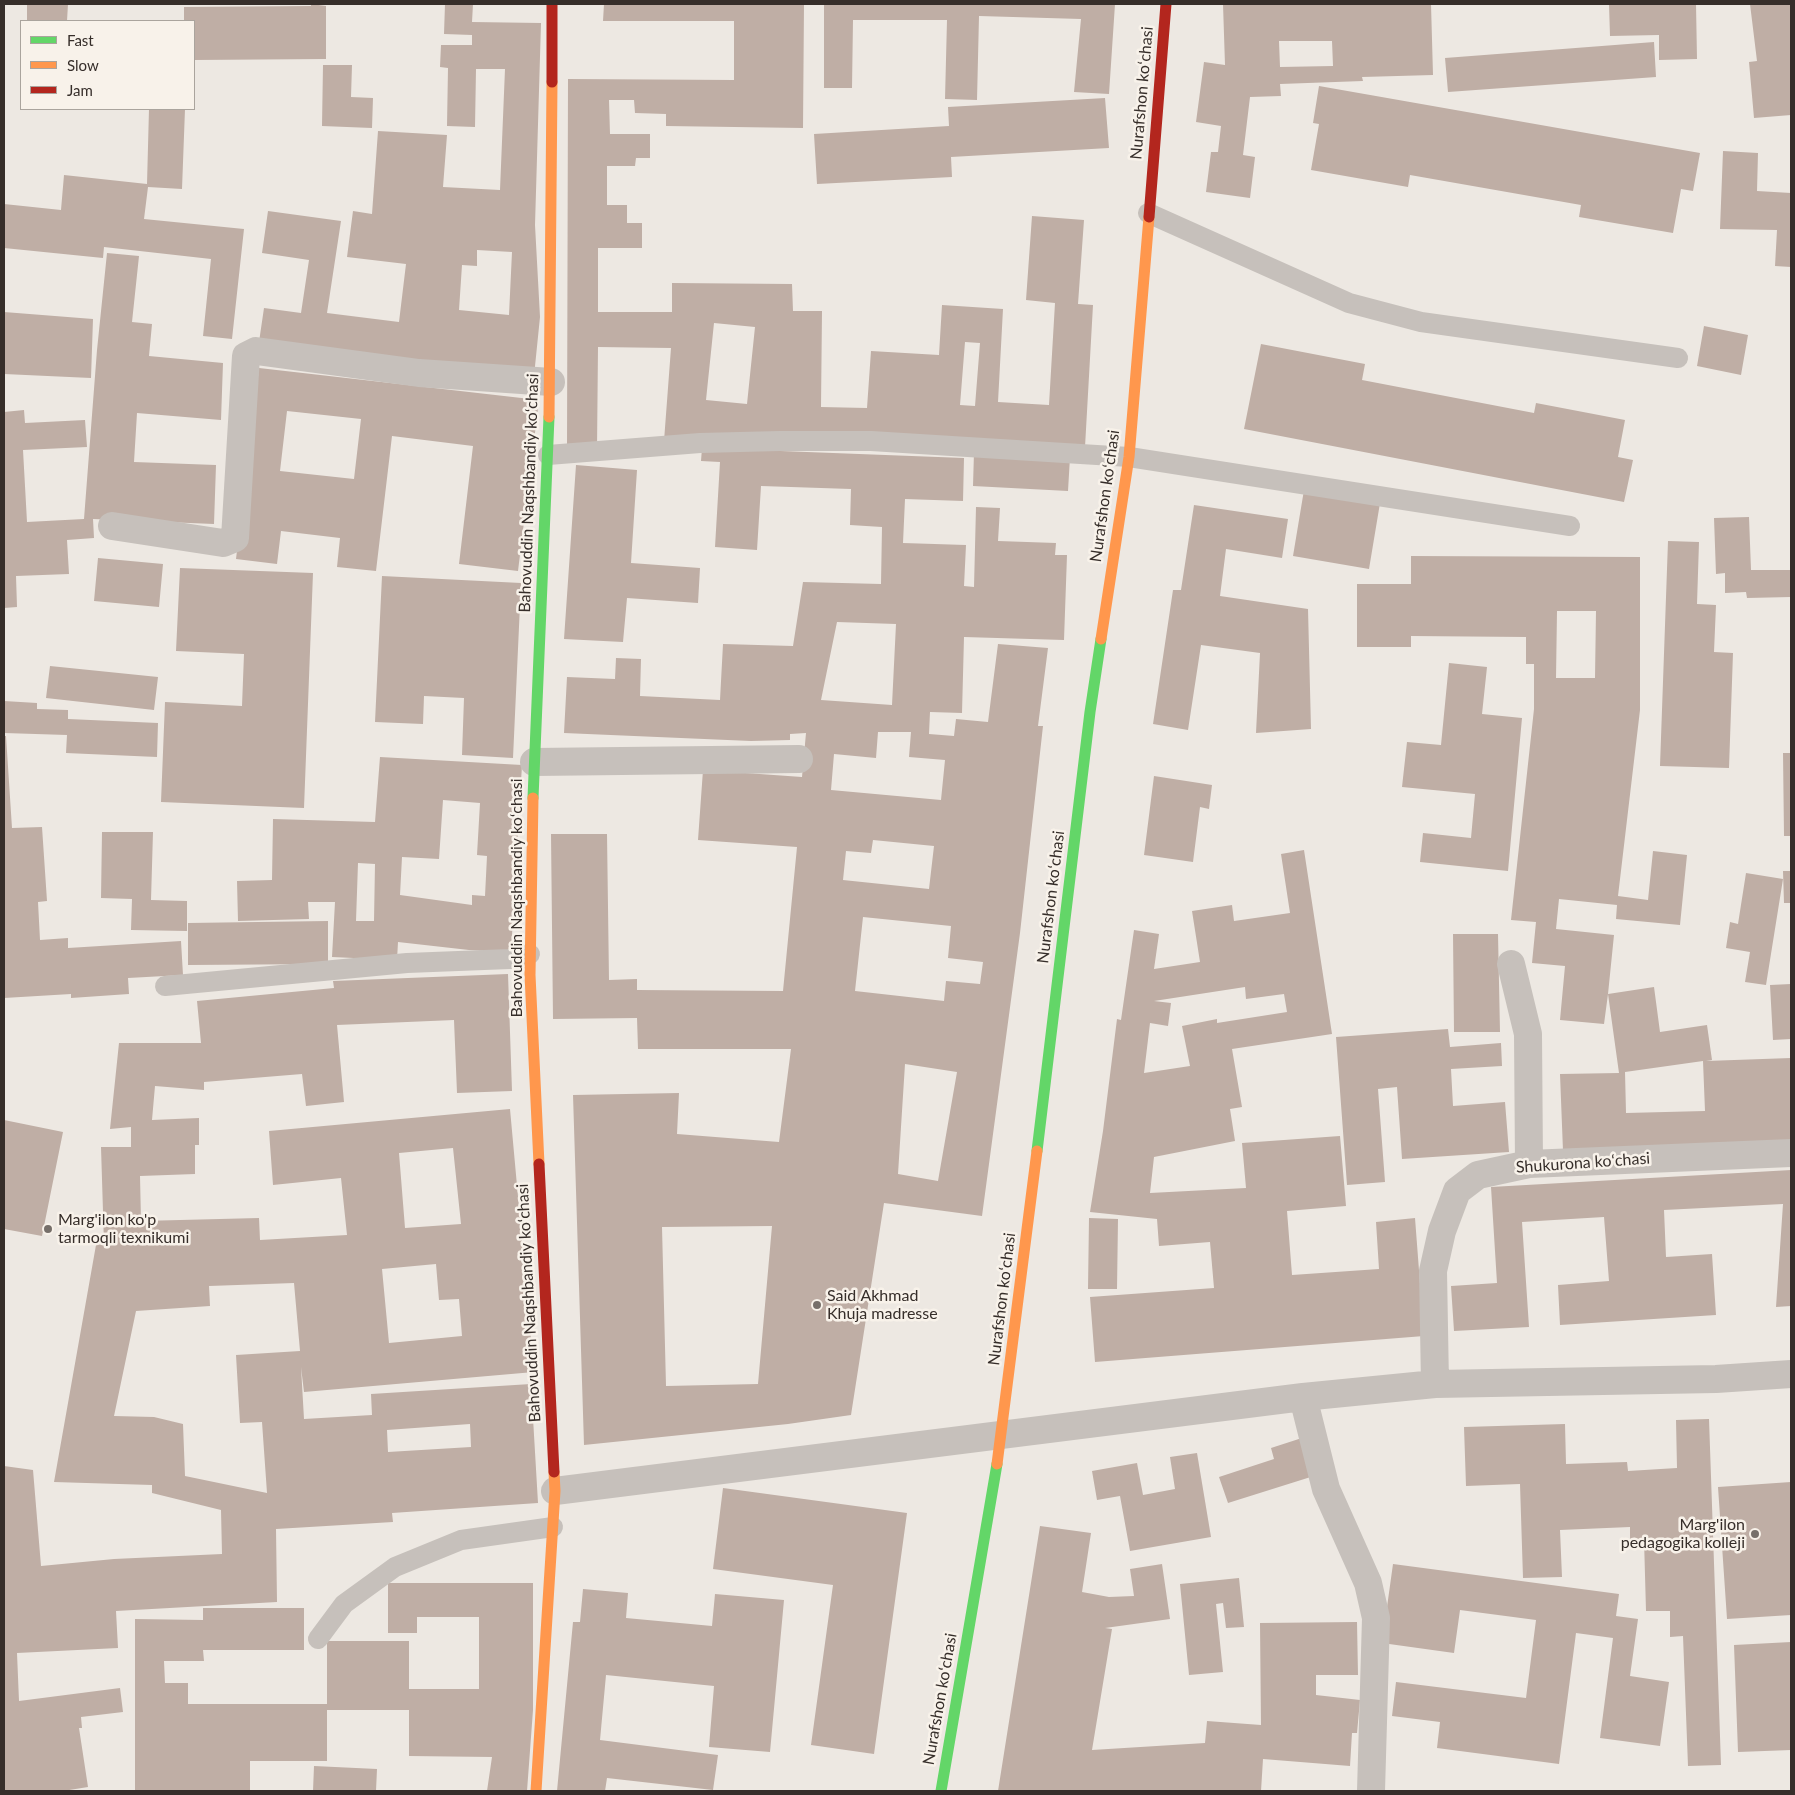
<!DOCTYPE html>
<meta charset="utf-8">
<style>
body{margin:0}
#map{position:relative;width:1795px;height:1795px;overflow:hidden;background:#ede8e2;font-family:Lato,sans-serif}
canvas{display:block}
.frame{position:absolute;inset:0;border:5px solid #362e2a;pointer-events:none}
.legend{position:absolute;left:20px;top:20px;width:175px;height:90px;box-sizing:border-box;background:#f8f2ea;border:1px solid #aaa49d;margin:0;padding:6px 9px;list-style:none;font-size:15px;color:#362e2a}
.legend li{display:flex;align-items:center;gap:10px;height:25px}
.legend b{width:25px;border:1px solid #aaa49d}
</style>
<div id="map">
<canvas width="1795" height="1795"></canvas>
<div class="frame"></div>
<ul class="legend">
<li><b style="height:6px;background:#63d668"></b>Fast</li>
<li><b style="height:6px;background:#ff974d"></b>Slow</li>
<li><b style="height:6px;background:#b3261e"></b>Jam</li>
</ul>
</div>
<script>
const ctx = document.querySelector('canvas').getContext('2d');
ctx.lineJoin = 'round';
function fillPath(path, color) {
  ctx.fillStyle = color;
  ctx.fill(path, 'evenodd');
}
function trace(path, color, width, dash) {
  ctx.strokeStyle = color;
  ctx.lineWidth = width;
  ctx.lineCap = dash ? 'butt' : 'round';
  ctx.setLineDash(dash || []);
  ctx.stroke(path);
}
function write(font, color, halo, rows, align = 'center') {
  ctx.font = font + ' Lato,sans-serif';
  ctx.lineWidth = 5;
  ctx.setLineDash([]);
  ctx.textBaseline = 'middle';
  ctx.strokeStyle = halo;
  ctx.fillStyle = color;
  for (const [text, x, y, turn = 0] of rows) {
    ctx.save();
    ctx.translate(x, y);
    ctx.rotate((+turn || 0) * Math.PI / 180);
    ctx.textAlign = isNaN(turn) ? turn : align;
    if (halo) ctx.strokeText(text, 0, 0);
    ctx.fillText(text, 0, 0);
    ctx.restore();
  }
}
fillPath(new Path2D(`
 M27,4H68L67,21H27Z
 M311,4L326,6V59L194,60V21H184V7L311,6Z
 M445,4H473L472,22L541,23L535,225L540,317L534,376L259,342L264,308L301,313L309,260L262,253L268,211L341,221L327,313L399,322L406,264L347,257L353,211L372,214L378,131L447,135L443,187L500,190L505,69H476L475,127L447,126L448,68L440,67L441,45H472V35L444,34ZM477,250L512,252L509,315L459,310L462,265L477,266Z
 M604,4H804L803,128L666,126V114L635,113L634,100H609L610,134H650V158H636L635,166H607V205H627V223H642V248H598V312H672V283L792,284L793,311H822L821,407L867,408L871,351L939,355L942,305L1003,309L998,402L1049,405L1055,303L1026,300L1032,216L1084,220L1078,304L1093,305L1085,447L664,441L671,348L598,347L597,449H567L568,79L734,80V21H603ZM714,323L755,327L747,404L706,400ZM965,342L980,343L975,406L960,405Z
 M824,4H1115L1109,94L1074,92L1081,19L979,16L977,100L945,99L947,20H853L852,88H824Z
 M1223,4H1431L1433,75L1362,77L1363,81L1280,84L1281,96L1250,97L1243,155L1255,157L1250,198L1206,192L1211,152H1218L1221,126L1196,122L1204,62L1225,65ZM1279,41H1332L1333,66L1280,67Z
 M1609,4H1696L1697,59L1659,60V35L1610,36Z
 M1750,4H1791V115L1754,118L1749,62L1757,61Z
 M1654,42L1656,77L1448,92L1445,58Z
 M323,65H352L351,97L373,98L372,128L322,126Z
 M1319,86L1700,153L1693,191L1681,189L1673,233L1579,217L1581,205L1410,175L1408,187L1311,170L1319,124L1313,123Z
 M1105,98L1109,148L951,157L952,177L817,184L814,134L949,126L948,107Z
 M149,109H185L182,189L148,187L144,219L244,229L232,339L203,336L211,259L104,247L103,258L4,248V204L61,210L64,175L147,184Z
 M1723,151L1758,153L1757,191L1791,193V267L1775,266L1777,230L1720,229Z
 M107,253L139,256L132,322L152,324L149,356L223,363L221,420L137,413L134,462L216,465L214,524L93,519L94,538L67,540L69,574L16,576L17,607L4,608V412L24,410L25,423L85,420L87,447L23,450L27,522L84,519L97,350Z
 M4,312L93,319L91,378L4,374Z
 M1704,326L1748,335L1741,375L1697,366Z
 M1261,344L1365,364L1362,380L1534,413L1536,403L1625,420L1618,457L1633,460L1624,502L1244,429Z
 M259,368L539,400L518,571L459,564L473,446L392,436L376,571L337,567L340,538L281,531L277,564L236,559ZM287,411L361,419L354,479L280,471Z
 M702,448L964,458L963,501L905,499L903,543L966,545L964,586L974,587L976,507L1000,508L998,541L1056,543L1055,555H1067L1064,640L964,637L962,713L930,712L929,734L954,736L956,719L988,722L998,644L1048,648L1038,726H1043L1020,933L982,1216L884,1203L851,1415L788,1424L584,1445L573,1095L679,1093L677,1134L779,1142L791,1049H638L637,1018L553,1019L551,834H607L609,980L637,979V990L783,991L797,847L698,840L703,770L802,777L806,733L790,734V740L751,741L564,733L567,677L615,679L616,658L641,659L640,696L720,700L723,644L793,646L803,582L881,584L882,527L850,525L851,489L761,486L757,550L715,547L720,462L701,461ZM837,622L896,624L892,705L821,700ZM878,732H911L909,757L945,760L941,800L831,790L834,754L876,758ZM873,840L934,846L929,889L843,880L846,851L871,853ZM863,917L951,926L948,958L983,962L980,984L946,981L944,1001L855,991ZM905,1064L957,1072L938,1181L898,1174ZM772,1226L758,1384L666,1386L662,1227Z
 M974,452L1070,457L1068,491L973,486Z
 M576,465L637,470L631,563L700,568L698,603L627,598L623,642L564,639Z
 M1304,490L1380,503L1369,569L1293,556Z
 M1194,505L1288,519L1282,558L1226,549L1220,596L1308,609L1311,729L1256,733L1260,653L1201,645L1188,730L1153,724L1173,590H1181Z
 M1749,517L1751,570H1791V597L1747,598L1746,592L1725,593V573L1716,574L1714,518Z
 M1668,541L1699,542L1697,604L1716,605L1714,652L1733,653L1729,768L1660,766Z
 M1411,556L1640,557V710L1618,896L1648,900L1653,851L1687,855L1680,925L1616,919L1617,905L1559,899L1556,929L1614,935L1608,994L1654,987L1660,1032L1707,1025L1712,1060L1706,1061L1791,1058V1145L1563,1151L1560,1074L1619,1073L1608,994L1604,1024L1560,1020L1565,966L1532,963L1536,922L1511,920L1534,709V664H1526V637L1411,636V647H1357V584H1411ZM1557,611H1596L1595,678H1556ZM1703,1061L1705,1111L1626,1113L1625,1072Z
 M98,558L163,564L159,607L94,601Z
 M180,568L313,573L304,808L161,802L165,702L242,706L244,654L176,651Z
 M382,576L521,583L513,758L462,755L464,698L424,696L423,724L375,722Z
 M1449,663L1487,667L1482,714L1522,718L1508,871L1420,862L1423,833L1471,838L1475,794L1402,787L1407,742L1441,745Z
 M50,666L158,677L154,710L46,698Z
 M4,701L37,703V709L68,710V719L158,723L157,757L66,753L67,735L4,733Z
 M4,736H6L12,828L42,827L47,901L38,902L40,940L68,938V948L181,941L183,975L128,978L129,994L71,998V994L4,998Z
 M1783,753H1791V836H1784Z
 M380,757L522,765L511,952L469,950L398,942L397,960L332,957L335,902H308L309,919L238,921L237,881L272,880L273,819L375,822ZM443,800L480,803L477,855L487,856L485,896L472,895V905L400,895L402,857L439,859ZM358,863L375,864L374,921H356Z
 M1154,776L1212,785L1209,809L1200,807L1193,862L1144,855Z
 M102,832H153L151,900L187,901V931L131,930L132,899L101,898Z
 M1304,850L1332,1034L1232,1049L1242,1107L1230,1109L1235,1141L1154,1157L1150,1193L1246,1188L1242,1143L1340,1136L1346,1206L1287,1211L1292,1275L1379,1269L1376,1222L1415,1218L1424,1336L1095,1362L1090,1297L1214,1288L1210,1242L1159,1246L1157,1219L1090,1212L1103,1131L1117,1019L1121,1020L1134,930L1159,934L1154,969L1200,962L1192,911L1232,905L1234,921L1290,913L1281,854ZM1245,987L1246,999L1284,994L1287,1012L1217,1023V1019L1182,1026L1190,1066L1144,1073L1150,1023L1168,1026L1171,1003L1154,1001Z
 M1783,871H1791V903H1784Z
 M1746,873L1783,879L1766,985L1745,982L1750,952L1726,948L1730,922L1738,924Z
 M328,921V964L188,965V923Z
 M1453,934H1498L1500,1032H1454Z
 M508,974L512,1091L457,1093L454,1020L337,1025L344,1102L306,1106L302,1074L204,1082V1090L155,1086L152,1120L199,1118V1145H195V1174L140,1176L141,1221L259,1218L260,1240L347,1235L341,1178L273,1185L269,1131L510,1109L534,1372L304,1392L301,1367L304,1419L372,1415L371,1394L531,1384L538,1503L392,1513L393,1522L276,1529L277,1602L116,1611L118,1648L17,1653L19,1701L120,1688L123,1712L81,1717L82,1728H79L88,1787L63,1791H4V1466L33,1470L41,1566L114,1559L222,1554L221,1510L152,1493V1485L54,1482L96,1245L104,1244L101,1147H131V1127L110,1129L119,1043H201L197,1001L334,988L333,981ZM453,1148L461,1224L405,1228L399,1153ZM436,1264L439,1300L459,1299L462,1336L389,1343L382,1269ZM294,1283L300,1351L236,1355L240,1423L262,1422L267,1493L185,1476L183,1424L154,1417L114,1416L136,1311L210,1306L209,1286ZM470,1424L471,1447L388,1452L387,1430Z
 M1791,984V1039L1773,1040L1770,985Z
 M1448,1029L1450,1047L1501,1043L1502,1066L1451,1069L1453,1106L1505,1102L1509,1152L1402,1159L1397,1087L1378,1089L1385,1182L1347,1185L1336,1037Z
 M4,1120L63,1132L42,1236L4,1229Z
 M1791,1170V1306L1776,1307L1783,1204L1664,1210L1666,1257L1712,1254L1716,1315L1560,1325L1558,1285L1609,1281L1604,1217L1554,1220L1522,1222L1529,1327L1454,1331L1451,1286L1497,1283L1491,1187Z
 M1089,1218L1118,1219L1117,1289H1088Z
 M1709,1419L1721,1765L1688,1766L1683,1636L1670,1637V1611H1646L1644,1539H1630V1527L1560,1530L1562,1577L1523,1578L1520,1484L1466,1486L1464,1427L1565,1424L1566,1464L1627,1462L1628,1471L1677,1468L1676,1420Z
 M1305,1437L1317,1475L1228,1503L1219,1477L1274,1459L1271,1448Z
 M1197,1453L1211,1537L1130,1551L1120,1496L1097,1500L1092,1471L1137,1463L1143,1495L1175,1489L1170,1457Z
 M1791,1482V1615L1727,1619L1718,1487Z
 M723,1488L907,1513L874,1754L811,1745L833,1585L713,1569Z
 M1040,1526L1091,1533L1082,1592L1109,1597L1134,1596L1130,1569L1162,1564L1170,1619L1105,1628L1112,1629L1092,1750L1205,1743L1207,1721L1261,1725L1260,1623L1357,1622L1358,1675H1316V1695L1360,1700L1357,1733H1352L1350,1766L1263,1759L1261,1791H998Z
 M1393,1564L1619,1594L1616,1616L1638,1619L1630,1676L1669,1682L1660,1746L1600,1738L1613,1638L1576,1633L1559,1764L1437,1748L1440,1722L1392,1716L1396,1682L1526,1698L1536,1620L1460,1610L1454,1653L1382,1643Z
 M1239,1578L1244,1627L1226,1628L1223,1603L1216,1604L1223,1672L1189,1675L1180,1584Z
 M388,1583H533V1710L527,1791H487L492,1757L409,1756V1710H327V1761H250V1791H135V1619L203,1620V1608H304V1650H203L204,1661H164L165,1683H188V1704H327V1641H409V1689H479V1617H417V1633H388Z
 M583,1589L628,1593L626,1618L712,1626L715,1594L784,1600L770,1752L709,1747L714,1686L606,1675L600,1740L718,1755L713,1790L607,1778L605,1791H557L573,1622H580Z
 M1791,1642V1750L1738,1752L1734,1645Z
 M314,1766L377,1769L376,1791H313Z`), '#bfaea5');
trace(new Path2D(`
 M1148,213L1349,303L1421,322L1678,358
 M548,455L700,443L780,441H871L1129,457L1570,526
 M165,986L407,963L510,959L530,954
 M318,1639L344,1604L395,1567L461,1540L553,1527`), '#c6c0bb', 20);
trace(new Path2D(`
 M112,526L223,543L235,538L246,356L256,351L419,373L551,382
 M534,762L799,759
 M1511,964L1528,1034L1529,1164
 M1435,1384L1433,1271L1442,1231L1457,1191L1478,1175L1529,1164L1791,1153
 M1303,1397L1326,1489L1368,1583L1376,1618L1371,1791
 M555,1491L1303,1397L1435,1384L1716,1379L1791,1374`), '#c6c0bb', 28);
trace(new Path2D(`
 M533,798L549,417
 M1037,1151L1090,712L1101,639
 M941,1791L997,1464`), '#63d668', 11);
trace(new Path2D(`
 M549,417L552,82
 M1101,639L1129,457L1149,217
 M533,798L530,975L539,1164
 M997,1464L1037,1151
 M536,1791L555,1491L554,1472`), '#ff974d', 11);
trace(new Path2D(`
 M552,82V4
 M1149,217L1166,4
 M539,1164L554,1472`), '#b3261e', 11);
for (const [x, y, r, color] of [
 [48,1229,5,"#766f6a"],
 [817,1305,5,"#766f6a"],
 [1755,1534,5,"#766f6a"]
]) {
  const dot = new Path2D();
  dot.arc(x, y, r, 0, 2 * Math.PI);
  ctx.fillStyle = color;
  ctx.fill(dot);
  trace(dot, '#f8f2ea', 2);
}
write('16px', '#362e2a', '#f8f2ea', [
 ["Nurafshon koʻchasi",1142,93,-85],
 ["Bahovuddin Naqshbandiy koʻchasi",529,493,-88],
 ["Nurafshon koʻchasi",1105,496,-82],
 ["Nurafshon koʻchasi",1051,897,-83],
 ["Bahovuddin Naqshbandiy koʻchasi",517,898,-90],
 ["Shukurona koʻchasi",1583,1163,-4],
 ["Nurafshon koʻchasi",1002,1299,-83],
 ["Bahovuddin Naqshbandiy koʻchasi",529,1303,-93],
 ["Nurafshon koʻchasi",940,1699,-80]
]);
write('16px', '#362e2a', '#f8f2ea', [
 ["Marg'ilon ko'p",58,1220],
 ["tarmoqli texnikumi",58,1238],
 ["Said Akhmad",827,1296],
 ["Khuja madresse",827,1314],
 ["Marg'ilon",1745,1525,"right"],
 ["pedagogika kolleji",1745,1543,"right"]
], 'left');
</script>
